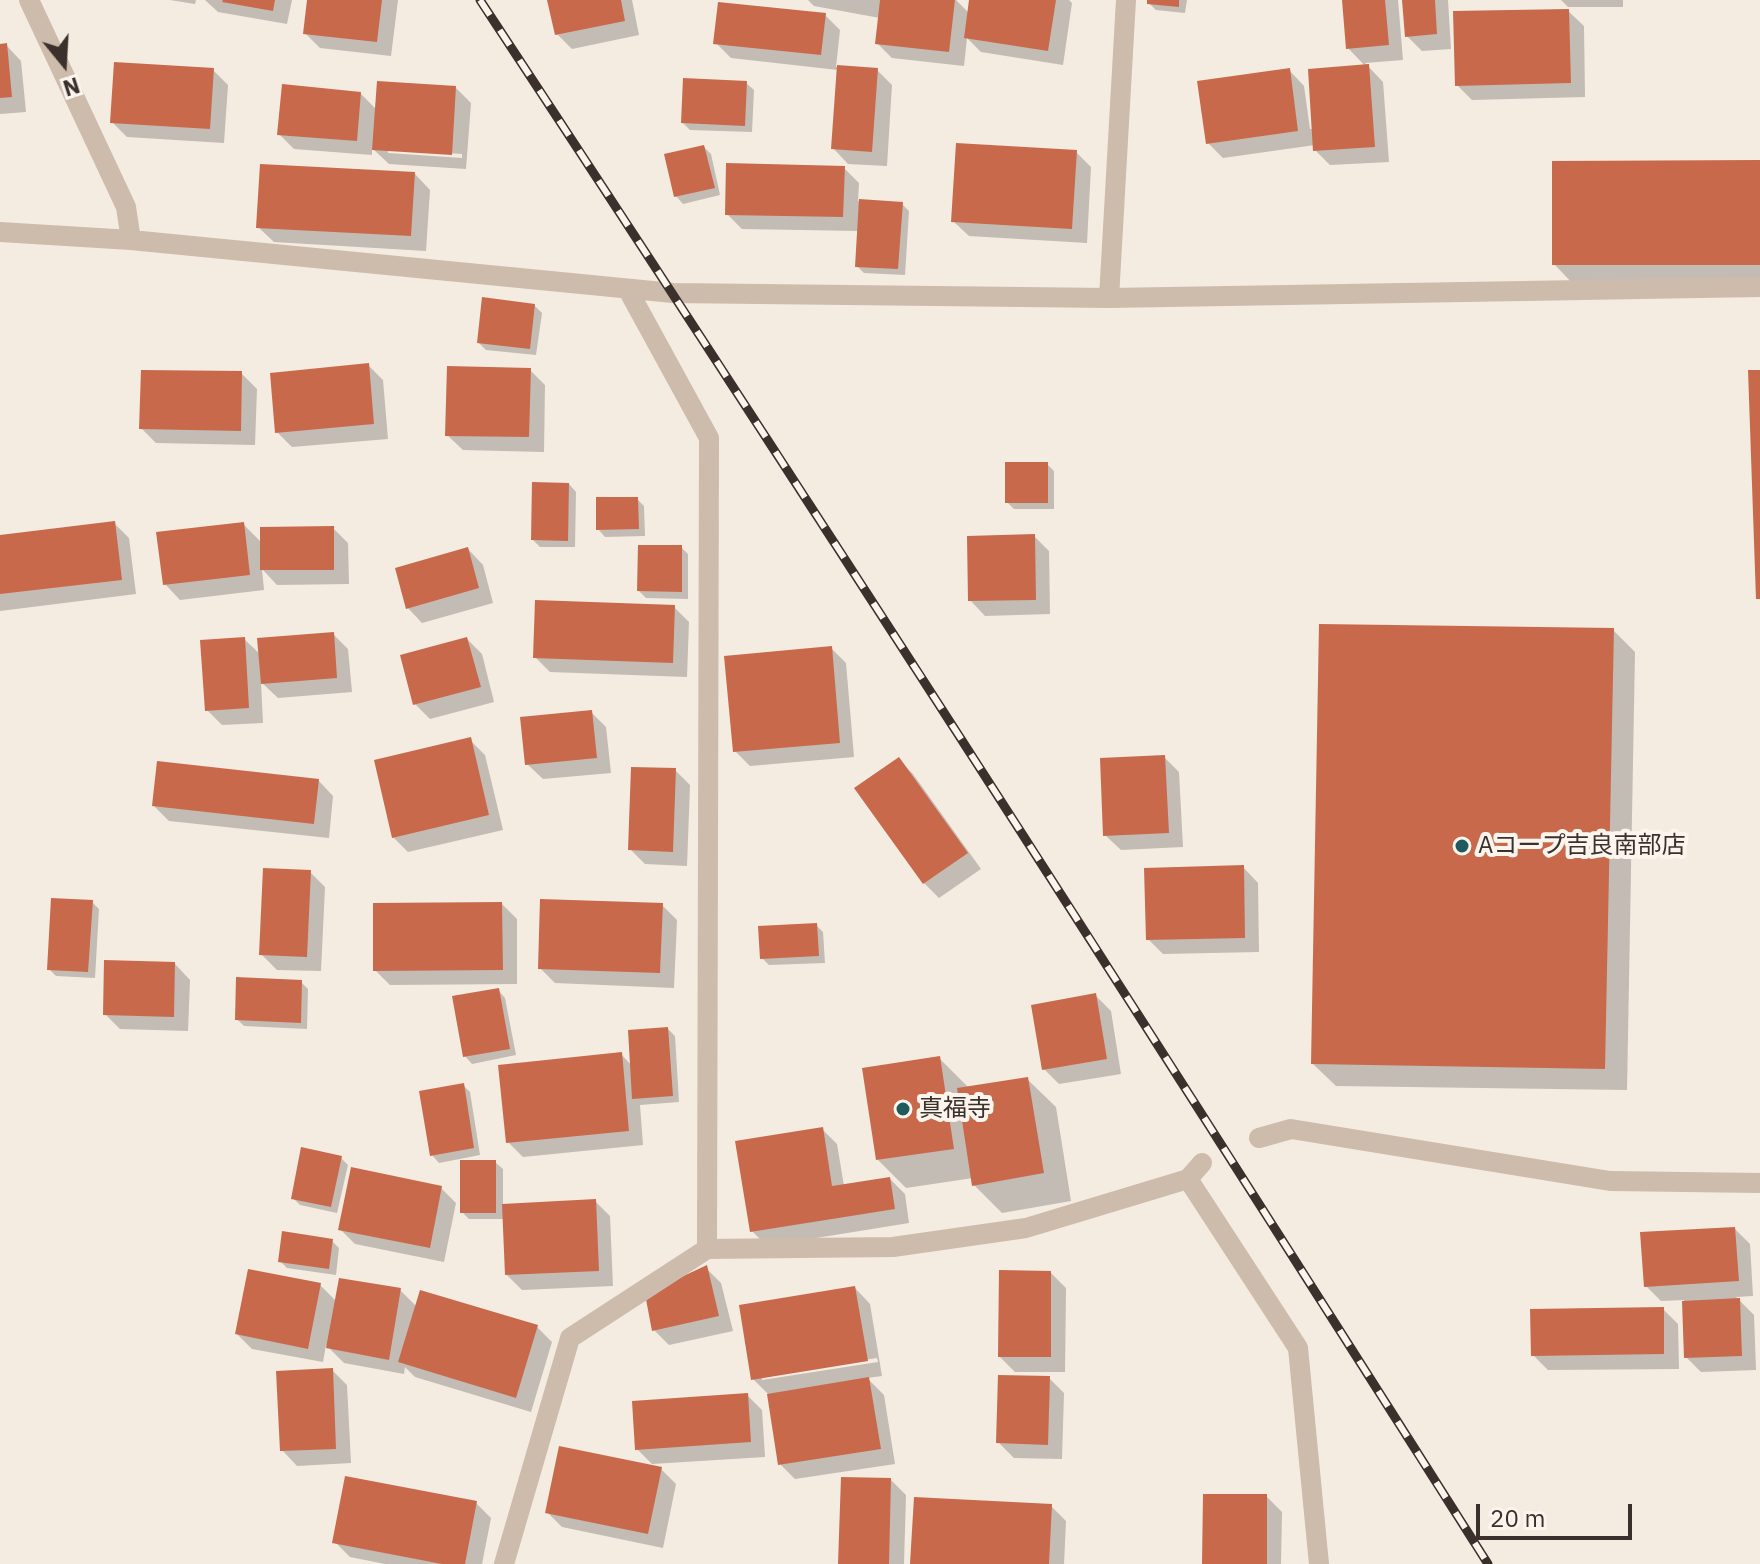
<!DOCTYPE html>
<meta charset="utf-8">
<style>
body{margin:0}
#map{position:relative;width:1760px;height:1564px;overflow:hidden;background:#f4ebe1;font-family:"IBM Plex Sans",sans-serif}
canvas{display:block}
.north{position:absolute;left:24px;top:24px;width:80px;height:80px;-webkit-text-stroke:6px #fbf5ee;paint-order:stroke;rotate:162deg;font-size:22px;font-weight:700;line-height:32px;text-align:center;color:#3b302b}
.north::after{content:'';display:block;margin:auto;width:28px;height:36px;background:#3b302b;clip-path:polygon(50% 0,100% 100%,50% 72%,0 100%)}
.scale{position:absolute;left:1476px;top:1504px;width:156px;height:36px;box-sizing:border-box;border:4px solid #3b302b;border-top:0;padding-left:10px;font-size:24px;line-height:28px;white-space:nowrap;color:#3b302b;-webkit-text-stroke:6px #fbf5ee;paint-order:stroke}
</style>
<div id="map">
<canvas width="1760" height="1564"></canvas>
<div class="north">N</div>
<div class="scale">20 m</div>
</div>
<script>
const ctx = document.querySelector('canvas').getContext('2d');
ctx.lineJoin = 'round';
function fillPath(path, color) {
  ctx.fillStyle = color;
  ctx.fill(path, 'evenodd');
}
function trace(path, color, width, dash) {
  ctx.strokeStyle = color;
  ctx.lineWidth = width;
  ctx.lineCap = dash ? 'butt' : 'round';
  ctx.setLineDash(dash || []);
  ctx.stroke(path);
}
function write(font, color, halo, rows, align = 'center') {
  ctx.font = font + ' "IBM Plex Sans","Noto Sans JP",sans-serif';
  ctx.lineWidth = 8;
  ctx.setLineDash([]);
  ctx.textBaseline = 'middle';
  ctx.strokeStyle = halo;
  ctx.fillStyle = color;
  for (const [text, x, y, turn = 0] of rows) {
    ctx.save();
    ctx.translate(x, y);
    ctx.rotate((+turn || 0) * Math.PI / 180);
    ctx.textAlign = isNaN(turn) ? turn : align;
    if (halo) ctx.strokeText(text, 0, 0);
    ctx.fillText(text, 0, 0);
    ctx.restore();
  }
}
fillPath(new Path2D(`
 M170,0H196L195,4Z
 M205,0H292L287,24L218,12Z
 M309,0H398L391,56L320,48L305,33Z
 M549,0H632L639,35L572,49L557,34Z
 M808,0H956L969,13L972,0H1069L1072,3L1063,65L981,52L967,38L964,66L892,58L877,43L880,18L814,6Z
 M1149,0H1187L1185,13L1156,10L1149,3Z
 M1344,0H1398L1403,60L1365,63L1383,82L1389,162L1330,165L1315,150V145L1223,158L1208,143L1289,70L1304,86L1310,129H1314L1366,67L1348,48Z
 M1404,0H1448L1451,49L1422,51L1407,36Z
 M1561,0H1623V7H1568Z
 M1568,11L1584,26L1585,97L1472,100L1457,85Z
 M825,15L840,30L836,67L877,70L892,85L887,166L848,164L833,148L838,70L731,58L716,43Z
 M6,45L21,61L26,112L0,114V46Z
 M213,70L228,85L224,143L127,137L112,122Z
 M746,83L754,90L752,132L690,130L683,123Z
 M456,88L471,103L466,169L389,164L372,148V155L294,149L279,134L361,94L377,110ZM388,149L462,154V158L388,153Z
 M704,147L711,154L720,195L683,204L676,196Z
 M1076,152L1091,167L1087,243L969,236L953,221Z
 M1760,162V287H1576L1554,264Z
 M844,168L859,183L858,201L902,204L909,211L905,275L864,273L857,266L859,231L742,229L727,214Z
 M415,174L430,190L426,251L274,242L258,227Z
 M534,305L542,313L536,355L486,350L479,343Z
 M368,365L383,380L388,439L292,447L277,432Z
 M530,370L545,385L544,452L463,450L447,435Z
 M241,373L257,389L255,445L156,443L141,428Z
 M1047,464L1054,471V509H1014L1007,502Z
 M569,484L576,492L575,547H540L533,540Z
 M637,499L644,506L645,536L605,537L598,529Z
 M114,523L129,538L136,594L0,611V537Z
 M243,524L262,543L333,528L348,543L349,584L277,585L262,569L264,590L180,600L165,584Z
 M1034,536L1049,551L1050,614L985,616L970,600Z
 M681,547L688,554V599L646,598L639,591Z
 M468,549L483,565L493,603L422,623L407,607Z
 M674,607L689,622L687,677L550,672L535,657Z
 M1613,630L1635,652L1627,1090L1336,1086L1313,1064Z
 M333,634L348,649L352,692L278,698L261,682L263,723L222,725L207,710L244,639L261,655Z
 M467,639L482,654L494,702L430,719L415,704Z
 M831,648L846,663L854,757L750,766L735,751Z
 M591,712L606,727L611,773L543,779L527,764Z
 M470,740L485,755L503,830L408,852L393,837Z
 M1164,757L1179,772L1183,847L1121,850L1105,835Z
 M898,759L913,774L981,869L939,898L924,883Z
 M675,770L690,785L687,866L645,864L630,849Z
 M318,780L333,796L329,838L169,821L154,806Z
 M1243,867L1258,883L1259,952L1163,954L1148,939Z
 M310,872L325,887L321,971L277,970L261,954Z
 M92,902L99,909L95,978L56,976L49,969Z
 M502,904L517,919V984L390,985L375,970Z
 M662,905L677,920L674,988L555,983L540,968Z
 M816,925L823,932L825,963L769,965L762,958Z
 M175,964L190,980L188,1031L120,1029L105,1014Z
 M301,982L308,989L307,1029L244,1026L237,1019Z
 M498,990L505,998L516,1055L472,1064L465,1056Z
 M1096,996L1111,1011L1121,1074L1059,1084L1044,1069Z
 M668,1029L675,1036L679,1102L640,1105L643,1145L523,1157L508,1142L621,1054L632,1066Z
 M939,1058L969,1088L1027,1079L1056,1107L1071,1201L1002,1213L974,1185L973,1178L906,1188L878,1160Z
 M463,1085L470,1092L480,1155L439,1163L432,1155Z
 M822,1129L837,1144L844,1186L890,1179L905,1194L909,1223L767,1246L752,1231Z
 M341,1158L348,1165L337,1213L300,1205L293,1198Z
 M495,1162L503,1169V1206L595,1201L610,1216L613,1286L522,1290L507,1275L504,1219H469L462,1212Z
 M441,1188L456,1203L444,1262L355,1244L340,1229Z
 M1735,1229L1750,1244L1753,1296L1736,1297L1754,1315L1756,1370L1701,1372L1686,1357L1684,1300L1661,1301L1646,1286Z
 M332,1241L339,1248L336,1275L287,1268L280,1261Z
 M706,1268L721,1283L733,1331L669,1345L654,1330Z
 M1051,1273L1066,1288L1065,1372H1015L1000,1357Z
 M320,1285L337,1302L400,1290L417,1307L537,1327L552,1342L531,1412L415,1377L405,1367L404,1374L344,1363L326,1345L323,1362L252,1349L237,1334Z
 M855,1288L870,1304L882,1376L867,1378L884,1395L895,1464L795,1479L780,1464L769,1395L753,1379ZM877,1358L878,1362L762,1380V1376Z
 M1663,1309L1678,1324L1679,1369L1548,1370L1533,1355Z
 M332,1370L347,1385L351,1463L297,1466L282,1450Z
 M1049,1378L1064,1393L1062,1459L1014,1458L998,1442Z
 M747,1395L762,1410L765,1457L652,1464L637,1449Z
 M661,1469L676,1484L663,1548L562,1527L547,1512Z
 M891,1480L906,1495L904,1564H840Z
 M1266,1496L1282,1512L1281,1564H1204Z
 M476,1503L491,1518L482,1564H385L350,1557L335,1542Z
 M1051,1506L1066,1521L1064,1564H912Z`), '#0003');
fillPath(new Path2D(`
 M223,0H275L273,11L222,2Z
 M307,0H382L377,42L303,34Z
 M547,0H621L625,21L555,35Z
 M880,0H955L949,52L875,44Z
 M969,0H1056L1048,51L964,38Z
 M1147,0H1179V7L1147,4Z
 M1342,0H1385L1389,45L1346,49Z
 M1402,0H1435L1437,34L1405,37Z
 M718,2L826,13L821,55L713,44Z
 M1569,9L1571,83L1455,86L1453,11Z
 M7,43L12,97L0,98V44Z
 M114,62L214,68L210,129L110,123Z
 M1369,64L1375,147L1313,151L1308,69Z
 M837,65L878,68L872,152L831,149Z
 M1290,68L1298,131L1206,144L1197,81Z
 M683,78L747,81L745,126L681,123Z
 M377,81L456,86L452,155L372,150Z
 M282,84L361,92L357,141L277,135Z
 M956,143L1077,150L1072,229L951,222Z
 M704,145L715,188L674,197L664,154Z
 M1760,160V265H1552V161Z
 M726,163L845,166L843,217L725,215Z
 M260,164L415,172L411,236L256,228Z
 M859,199L903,202L898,269L855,267Z
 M482,297L535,304L530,349L477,343Z
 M369,363L374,424L275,433L270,373Z
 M447,366L531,368L529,437L445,436Z
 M141,370L242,371L241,431L139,429Z
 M1748,370H1760V599H1756Z
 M1005,462H1048V503H1005Z
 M532,482L569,483L568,541L531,540Z
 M596,497H638L639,529L596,530Z
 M115,521L122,580L0,594V535Z
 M244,522L250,575L163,585L156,532Z
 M334,526V570H260V527Z
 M1035,534L1036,600L968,601L967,536Z
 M638,545H682V592L637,591Z
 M468,547L479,588L406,609L395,568Z
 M535,600L675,605L673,663L533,658Z
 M1319,624L1614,628L1605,1069L1311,1064Z
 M334,632L337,678L261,684L257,638Z
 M245,637L249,708L205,711L200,640Z
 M467,637L481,687L413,705L400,655Z
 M832,646L840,743L733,752L724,656Z
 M592,710L597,758L525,765L520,717Z
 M471,737L489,815L392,838L374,760Z
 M1165,755L1169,833L1103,836L1100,758Z
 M899,757L968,853L923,884L854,788Z
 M157,761L319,779L314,824L152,806Z
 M631,767L676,768L673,852L628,850Z
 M1244,865L1245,938L1146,940L1144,868Z
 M263,868L311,870L307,957L259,955Z
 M51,898L93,900L88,972L47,970Z
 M540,899L663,903L660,973L538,969Z
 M502,902L503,970L373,971V903Z
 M817,923L819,956L760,959L758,926Z
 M104,960L175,962L174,1017L103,1015Z
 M236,977L302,980L301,1023L235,1020Z
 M499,988L510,1049L463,1057L452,996Z
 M1096,993L1107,1059L1042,1070L1031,1005Z
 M668,1027L673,1096L632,1099L628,1030Z
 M622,1052L629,1131L506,1143L498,1065Z
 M940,1056L954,1149L876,1160L862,1068Z
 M1028,1077L1044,1173L972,1186L957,1088Z
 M464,1083L474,1148L430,1156L419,1091Z
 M823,1127L832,1186L890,1177L895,1209L750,1232L735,1141Z
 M301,1147L342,1156L331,1207L291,1199Z
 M460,1160H496V1213H460Z
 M351,1167L442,1186L430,1248L338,1230Z
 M596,1199L599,1271L505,1275L502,1204Z
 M1735,1227L1739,1281L1644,1287L1640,1232Z
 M282,1231L333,1239L329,1269L278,1262Z
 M707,1265L719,1316L652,1331L645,1294Z
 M248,1269L321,1283L308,1349L235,1334Z
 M999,1270L1051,1271V1357H998Z
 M339,1278L401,1288L389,1360L326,1348Z
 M855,1286L868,1361L751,1380L739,1305Z
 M420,1290L538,1325L516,1398L398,1362Z
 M1740,1298L1742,1356L1684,1358L1682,1301Z
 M1664,1307V1354L1531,1356L1530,1309Z
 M333,1368L336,1449L280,1451L276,1371Z
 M998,1375L1050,1376L1048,1445L996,1443Z
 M869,1377L881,1449L778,1465L767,1394Z
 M748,1393L751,1442L635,1450L632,1401Z
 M559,1446L662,1467L648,1534L545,1513Z
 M345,1476L477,1501L465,1564H442L332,1543Z
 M841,1477L891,1478L889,1564H838Z
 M1203,1494H1267V1564H1202Z
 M914,1497L1052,1504L1049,1564H910Z`), '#c8694b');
trace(new Path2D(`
 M29,0L126,207L131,240
 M0,232L131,240L673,293L1109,298L1760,287
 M628,290L709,438L707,1249
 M1109,298L1126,0
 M1259,1138L1291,1129L1610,1181L1760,1183
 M1188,1179L1298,1348L1319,1564
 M504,1564L570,1338L707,1249L893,1247L1026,1228L1188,1179L1202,1163`), '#cdbbac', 20);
const rail = new Path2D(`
 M480,0C821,518 1156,1040 1488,1564`);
trace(rail, '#3b302b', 9);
trace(rail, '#fbf5ee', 6, [18]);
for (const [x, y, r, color] of [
 [1462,846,8,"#1f5a5e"],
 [903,1109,8,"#1f5a5e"]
]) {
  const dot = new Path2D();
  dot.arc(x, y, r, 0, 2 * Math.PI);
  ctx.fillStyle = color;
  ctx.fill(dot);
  trace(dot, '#fbf5ee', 3);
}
write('24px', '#3b302b', '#fbf5ee', [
 ["Aコープ吉良南部店",1478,846],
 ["真福寺",919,1109]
], 'left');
</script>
